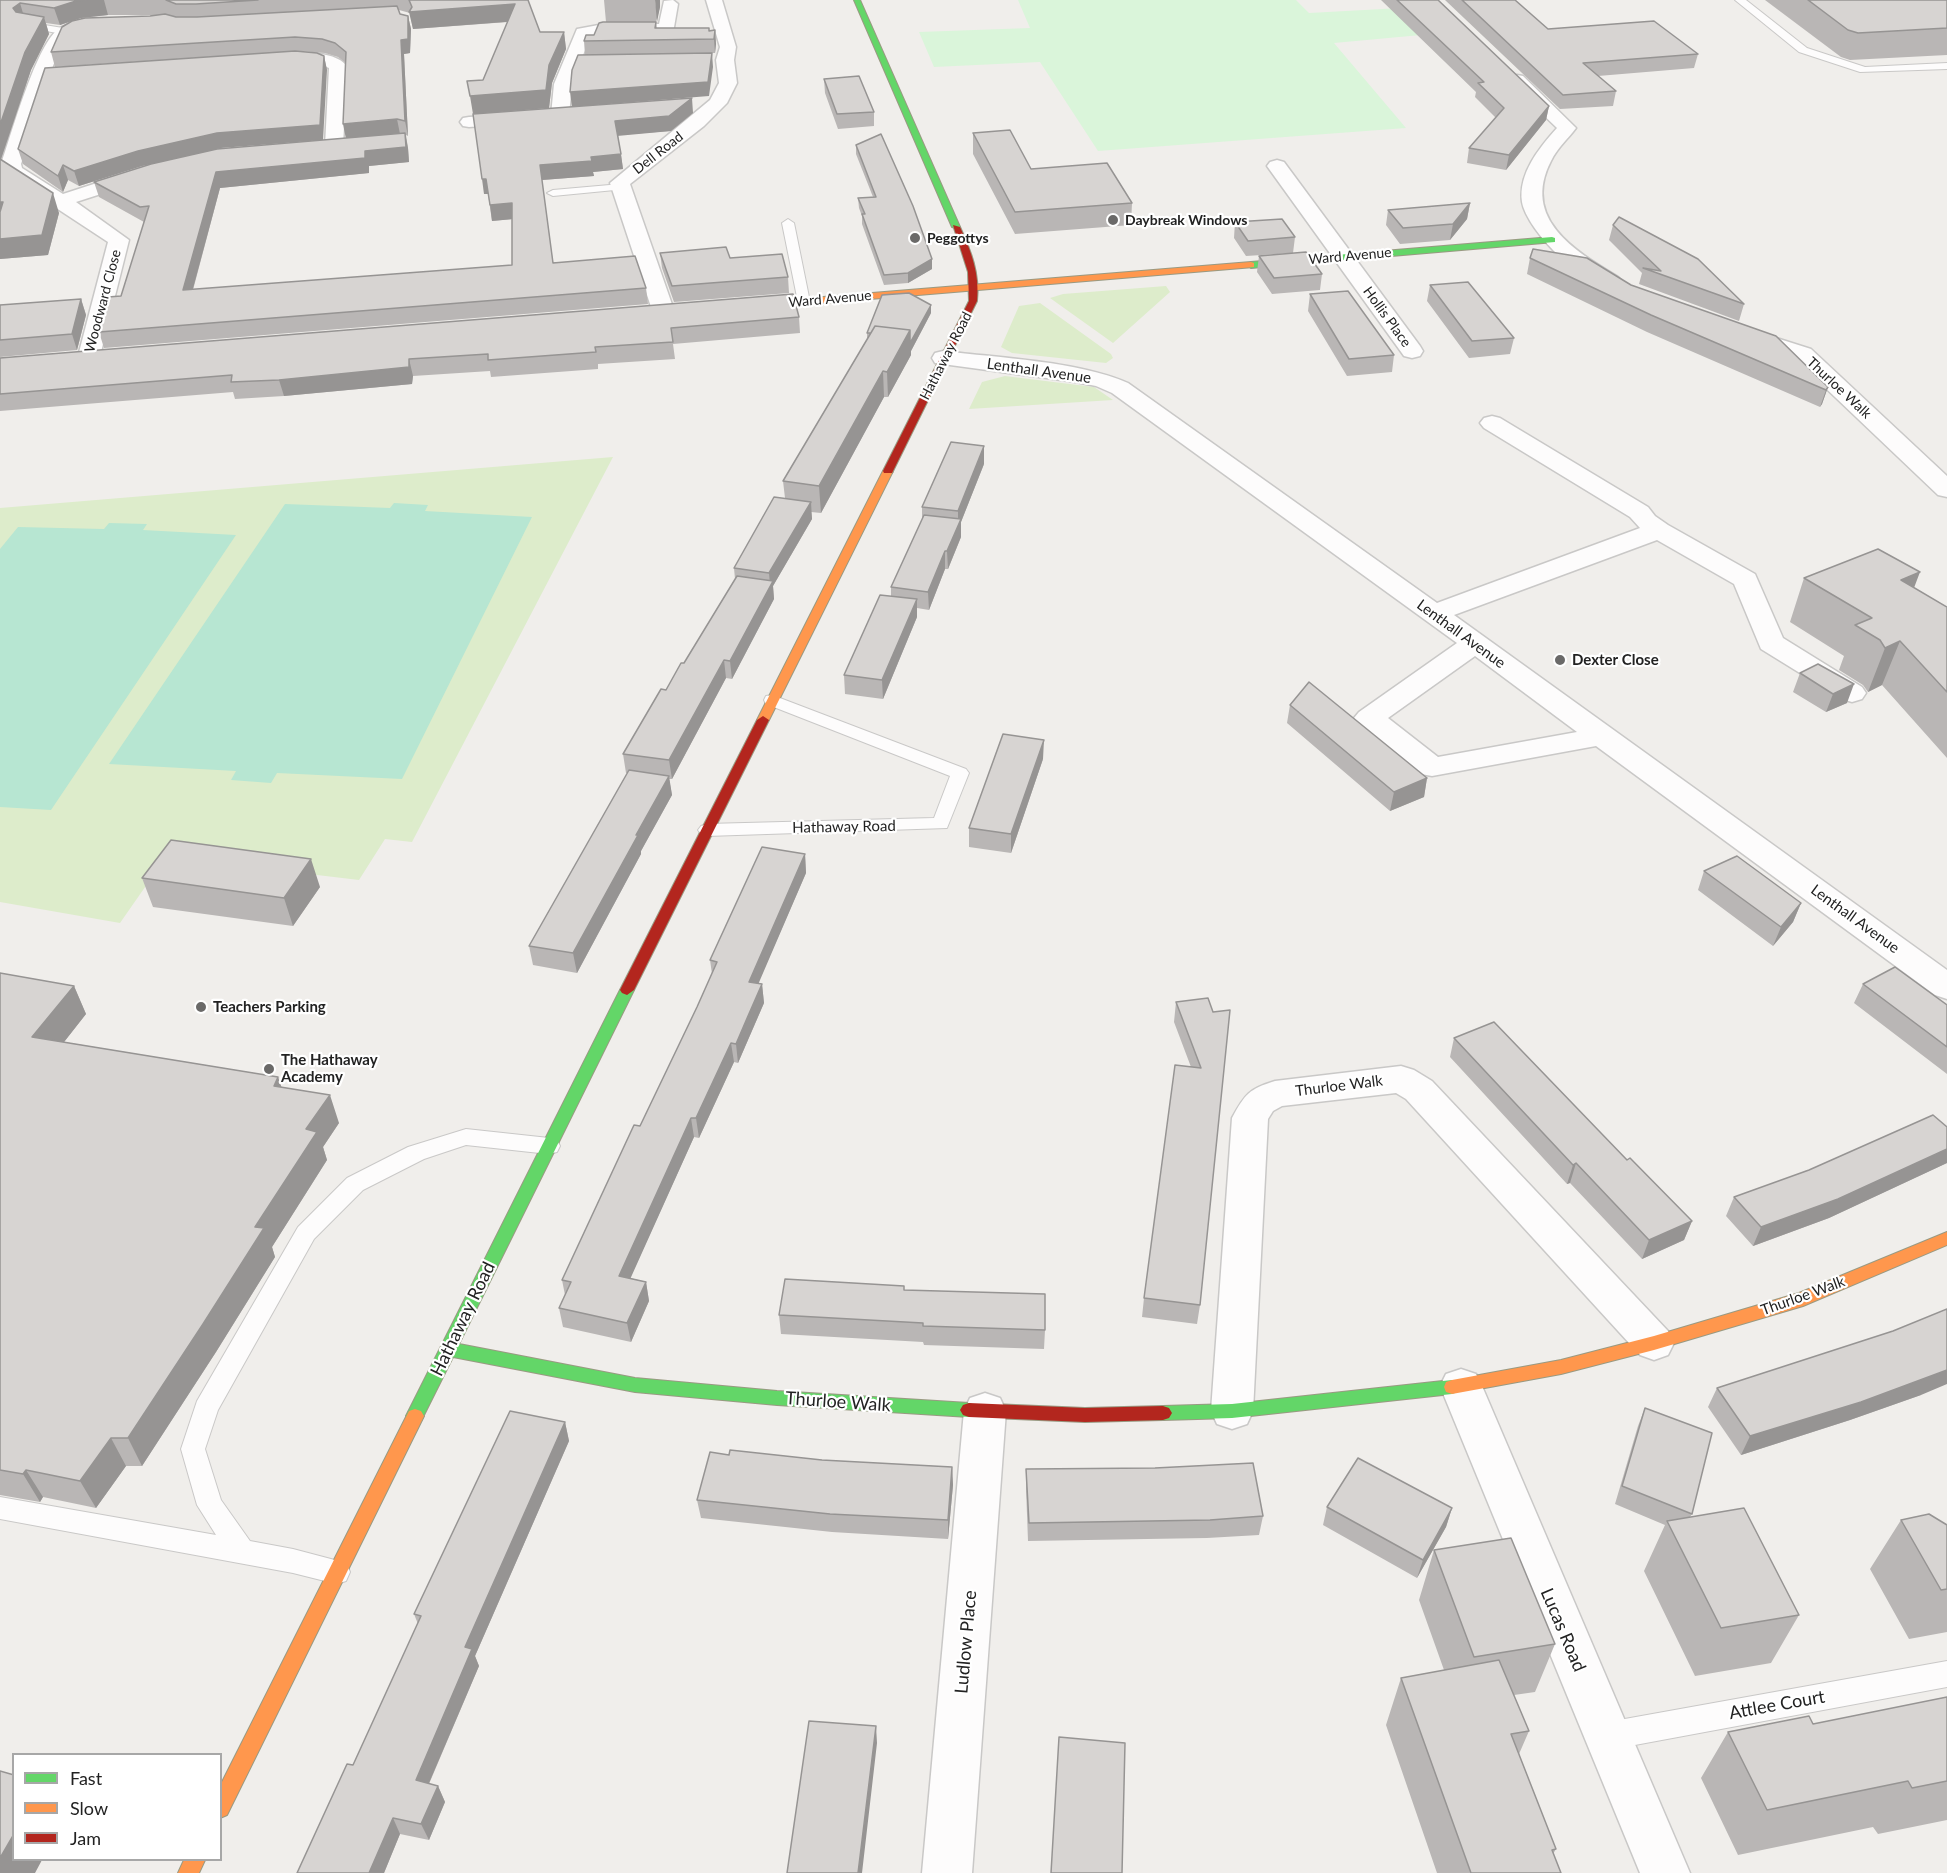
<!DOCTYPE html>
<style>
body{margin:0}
#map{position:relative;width:1947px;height:1873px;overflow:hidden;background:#f0eeeb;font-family:Lato,sans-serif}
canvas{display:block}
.legend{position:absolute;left:12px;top:1753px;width:210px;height:108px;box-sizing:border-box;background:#fff;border:2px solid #a7a7a7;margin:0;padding:8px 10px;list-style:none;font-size:18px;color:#222}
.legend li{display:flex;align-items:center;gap:12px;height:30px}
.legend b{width:30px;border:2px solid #a7a7a7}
</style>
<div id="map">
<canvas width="1947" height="1873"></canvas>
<ul class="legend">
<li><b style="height:8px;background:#63d668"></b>Fast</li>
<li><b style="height:8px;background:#ff974d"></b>Slow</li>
<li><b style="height:8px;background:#b3261e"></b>Jam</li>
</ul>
</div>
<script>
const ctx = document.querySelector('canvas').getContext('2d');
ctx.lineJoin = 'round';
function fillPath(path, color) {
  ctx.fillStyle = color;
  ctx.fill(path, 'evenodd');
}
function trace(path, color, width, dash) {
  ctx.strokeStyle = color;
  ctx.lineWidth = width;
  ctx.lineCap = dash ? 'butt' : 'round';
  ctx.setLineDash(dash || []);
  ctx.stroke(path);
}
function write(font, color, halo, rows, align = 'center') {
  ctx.font = font + ' Lato,sans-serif';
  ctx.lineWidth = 4.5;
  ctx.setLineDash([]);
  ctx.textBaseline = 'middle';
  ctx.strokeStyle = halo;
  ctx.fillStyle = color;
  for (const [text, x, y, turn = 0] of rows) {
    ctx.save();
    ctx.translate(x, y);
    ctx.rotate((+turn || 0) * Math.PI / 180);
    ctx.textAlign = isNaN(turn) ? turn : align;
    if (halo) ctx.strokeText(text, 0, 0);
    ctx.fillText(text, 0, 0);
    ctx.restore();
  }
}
fillPath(new Path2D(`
 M1166,286L1170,292L1113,343L1050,298L1063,294Z
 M1040,303L1111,354L1113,358L1106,363L1012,353L1001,347L1019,306Z
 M1005,376L1094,387L1113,400L969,409L982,382Z
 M613,457L412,842L385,839L359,880L166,857L120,923L0,902V508Z`), '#ddeccb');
fillPath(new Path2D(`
 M1018,0H1296L1309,13L1401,8L1432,34L1334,43L1406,128L1098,151L1040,62L934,67L919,32L1030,28Z`), '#daf5da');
fillPath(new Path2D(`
 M394,503L428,505L425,511L532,517L402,779L277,773L271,783L231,780L236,771L109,764L285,504L390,508Z
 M109,523L147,524L143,530L236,535L51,810L0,807V549L18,527L104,529Z`), '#b7e6d2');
const lane = new Path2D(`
 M1735,0H1746L1807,48L1865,67L1947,63V69L1860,72L1799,52Z
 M26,22L63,28L68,31L63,34L23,27L21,25Z
 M621,184L625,185V189L553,196L547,193L553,190Z
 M788,219L794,223L810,302L804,306L798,302L782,223Z
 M772,695L966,769L969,773L947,828L707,836L701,834L698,830L701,826L707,824L934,818L950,776L766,704L764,700L766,696Z
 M466,1129L549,1138L557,1140L560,1146L557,1152L549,1154L466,1145L424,1159L363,1190L314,1239L218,1410L205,1449L221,1500L250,1541L293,1549L346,1563L350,1572L346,1581L337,1584L293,1573L0,1519V1497L216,1535L197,1505L181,1449L197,1401L298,1227L347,1178L408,1147Z
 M1947,1661V1687L1608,1750L1598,1746L1594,1736L1598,1726L1608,1722Z`);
const street = new Path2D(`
 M673,0L678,4L673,33L604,34L590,37L572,84L569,115L566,119H554L551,115L554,84L577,29L604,24H659L664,1Z
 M706,0H722L736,47L734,60L737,83L727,103L704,126L630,184L675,313L672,318L664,320L656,318L653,313L610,183L710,100L719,83L716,60L720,47Z
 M101,20L109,25L107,28C69,38 68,28 52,69L93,68L96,72L93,76L87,77L48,80L21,164L22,168L63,194L137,170L144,172L147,176L144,180L76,202L129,240L99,360L96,365L88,367L80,365L77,360L108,242L6,175L1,164C11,136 37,41 60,28C72,21 88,21 101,20Z
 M302,53C317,53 337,54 347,66L343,146L341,150H327L325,146L329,68C311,59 292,67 273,63L270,59L273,55Z
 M1517,75L1523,76L1576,128C1568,139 1557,148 1551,161C1521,219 1575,251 1618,277L1622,281L1618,285C1588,293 1527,231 1522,202C1518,174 1539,148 1557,128L1511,84L1508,80L1511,76Z
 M519,114L525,115L528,119L525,123L469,127L463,126L460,122L463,118L469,117Z
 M1277,160L1284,162L1420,346L1423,351L1420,356L1412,358L1404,356L1267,166L1270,162Z
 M1748,329L1811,349L1947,476V497L1938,495L1795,359L1740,341L1737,336L1740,331Z
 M943,351C999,358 1078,361 1128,383L1437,603L1640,528L1630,517L1484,428L1480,423L1484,418L1492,416L1500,418L1648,507L1655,516L1668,525L1755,574L1783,638L1862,687L1866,693L1862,699L1852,702L1842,699L1761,649L1734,584L1657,540L1454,615L1947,970V999L1935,995L1596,746L1432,776L1421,774L1359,724L1354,718L1359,712L1457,643L1112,393L1096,386L1076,382L935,363L932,358L935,353ZM1475,656L1577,732L1438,757L1388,718Z
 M1401,1066L1414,1070L1432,1081L1668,1331L1674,1343L1668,1355L1654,1360L1640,1355L1406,1099L1396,1093L1282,1106L1273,1111L1268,1119L1253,1411L1247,1424L1232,1429L1217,1424L1211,1411L1232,1118C1245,1094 1249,1089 1275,1081Z
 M1461,1369L1476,1374L1482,1386L1690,1873H1640L1440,1386L1446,1374Z
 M985,1393L1000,1398L1006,1411L972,1873H922L964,1411L970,1398Z`);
const fast = new Path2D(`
 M854,0H860L960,227L959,229L952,227Z
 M1552,237L1555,238V242L1251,268L1247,265L1251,262Z
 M627,985L634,990L459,1344L635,1378L777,1391L969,1403L975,1405L978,1410L975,1415L969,1417L777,1405L635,1392L453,1357L421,1421L415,1423L409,1421L406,1416L620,990Z
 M1452,1380L1458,1382L1460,1387L1458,1392L1452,1394L1232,1418L1163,1420L1157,1418L1154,1413L1157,1408L1163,1406L1232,1404Z`);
const slow = new Path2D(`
 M1251,262L1254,263V267L750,309L746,306L750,303Z
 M888,468L893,471L769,720L763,724L759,723L757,720L883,471Z
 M1947,1232V1245L1803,1306L1654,1350L1561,1374L1452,1394L1446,1392L1444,1387L1446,1382L1452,1380L1561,1360L1654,1336L1799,1293Z
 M415,1409L421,1411L424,1416L227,1815L220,1818V1786L409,1411Z
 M184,1860H205L199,1873H178Z`);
const jam = new Path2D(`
 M953,225L960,227C971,251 980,274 977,301L893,471L892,473H884L883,471L969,301L968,272Z
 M763,716L769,720L634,990L627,995L622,993L620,990L757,720Z
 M969,1403L1085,1408L1163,1406L1169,1408L1172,1413L1169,1418L1163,1420L1085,1422L969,1417L963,1415L960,1410L963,1405Z`);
trace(lane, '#c9c8c7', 2);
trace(street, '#c9c8c7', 3);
trace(fast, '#999a82', 2);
trace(slow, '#999a82', 2);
trace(jam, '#999a82', 2);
fillPath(lane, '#fdfcfc');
fillPath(street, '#fdfcfc');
fillPath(fast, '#63d668');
fillPath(slow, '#ff974d');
fillPath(jam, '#b3261e');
fillPath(new Path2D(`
 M0,0H528L540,32H564L566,49L552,83L549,108L500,112L693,113L671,131L618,135L623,169L593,172L594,176L542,180L553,262L646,288L648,304L104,348L99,332L121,296L144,222L99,197L94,182L346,138V63L338,57L325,53L298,51L55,67L51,52L72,21L60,25L46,23L49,34L31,70L1,160L59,213L48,255L0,259ZM399,10L410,13L413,29L508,22L483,80L484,194H488L492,221L512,219V265L193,290L220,188L369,173V166L409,162L408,148L406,135L408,136L404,54L410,53L411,29L408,16L400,14ZM108,15H158L150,16L73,21L81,18Z
 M604,0H655L656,7H660L656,22L657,28L715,30L716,44L715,53L585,55L584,41L594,35L651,22H606Z
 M1381,0H1438L1549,106L1546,120L1506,170L1467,163L1469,148L1496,118L1475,97L1476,92Z
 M1445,0H1515L1548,29L1698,54L1694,68L1598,76L1616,91L1613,106L1560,109Z
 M1765,0H1947V55L1850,60L1841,57Z
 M324,56L327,70L221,148L142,166L79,186L68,180L63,192L23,164L18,149Z
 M824,79L874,112V126L838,129L825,93Z
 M973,133L1031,169L1132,203L1131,225L1015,234L973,154Z
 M856,145L932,269L908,283L884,285L862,224V216L859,208L858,198L873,197L856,154Z
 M1470,203L1467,219L1450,240L1400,244L1386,225L1388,210Z
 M1235,222L1295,237L1293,253L1246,256L1234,238Z
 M1613,225L1744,304L1739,321L1639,284L1642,273L1609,240Z
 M660,253L730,258L788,277L789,293L674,302L662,268Z
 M1259,256L1322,274L1320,290L1272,294L1257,272Z
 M1530,258L1828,387L1822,404L1820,407L1647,332L1527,274Z
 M1430,285L1514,338L1510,354L1469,358L1427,301Z
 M1310,294L1394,355L1392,372L1347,376L1308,311Z
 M81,299L86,315L77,350L0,357V305Z
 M931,313L911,351V355L888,397H884L821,513L811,512L812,519L773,586L774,599L732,679L726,678L672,779H669L672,795L641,851V854L577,973L533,965L529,946L628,773H626L623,754L684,663L735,579L734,568L785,498L783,481L867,340V333Z
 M799,317L800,333L673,344L675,359L598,364V369L491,377L490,371L413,376L412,384L284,396L235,399L233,392L0,411V358Z
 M984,464L961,522V537L948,569H945L929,610L917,608V617L883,699L845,694L844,675L891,596V587L922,520V507Z
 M1804,578L1914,588L1947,607V758L1882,685L1868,692L1863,685L1839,670L1844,656L1790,622Z
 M1800,673L1847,703L1826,712L1793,692Z
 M1290,705L1427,778L1424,797L1390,811L1287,723Z
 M1043,759L1011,853L969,847V828Z
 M805,854L806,873L758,983L762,984L764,1003L738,1063L734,1062L699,1138L694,1137L630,1278L646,1282L649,1301L631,1342L563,1327L559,1308L565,1295L562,1280L640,1126L697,1007L712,974L710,960Z
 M1704,871L1801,903L1793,922L1773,946L1698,890Z
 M142,878L320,887L293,926L153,907Z
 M0,973L74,986L86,1014L64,1042L278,1077L281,1087L339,1123L323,1147L327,1160L272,1247L275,1257L216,1352L142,1466H126L96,1508L43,1497L40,1502L0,1495Z
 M1863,984L1947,1005V1074L1854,1003Z
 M1176,1002L1213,1012L1200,1305L1197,1324L1142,1317L1144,1298L1191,1067L1174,1022Z
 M1454,1038L1692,1221L1684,1240L1642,1259L1570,1183L1567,1184L1450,1057Z
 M1947,1127V1163L1829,1218L1753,1246L1726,1216L1734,1197Z
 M904,1290L1045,1330L1044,1349L924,1345L923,1342L781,1334L779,1315Z
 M1717,1388L1921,1395L1850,1420L1741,1455L1708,1407Z
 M1645,1408L1692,1514L1690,1517L1799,1615L1771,1663L1695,1676L1644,1571L1665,1525L1615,1504L1638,1426Z
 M565,1422L569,1441L475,1656L479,1666L429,1784L438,1786L445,1802L429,1840L400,1834L384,1873H297L353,1765L418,1624L414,1614Z
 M729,1455L952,1467L953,1485L948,1539L832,1532L701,1518L697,1500Z
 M1026,1469L1263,1516L1259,1535L1207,1538L1028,1541L1026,1488Z
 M1327,1507L1452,1508L1446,1527L1417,1578L1323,1525Z
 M1901,1520L1947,1525V1632L1909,1639L1870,1569Z
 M1434,1550L1555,1644L1535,1692L1514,1695L1529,1731L1519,1754L1556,1849L1553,1854L1561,1873H1437L1386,1725L1401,1678L1444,1670L1419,1600Z
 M1947,1697V1820L1878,1834L1873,1827L1738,1855L1701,1778L1728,1732L1813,1724Z`), '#b9b6b5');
fillPath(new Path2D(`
 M87,0H104L108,15L81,18L60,25L54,8L76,1Z
 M655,0H660V7L657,22Z
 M20,3L25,20L19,25L13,8Z
 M515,4L518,21L413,29L409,12Z
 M408,16L411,29L410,53L404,54L408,136L405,121L401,40Z
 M44,17L49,34L31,70L0,162V125L25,52Z
 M715,30L716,44L715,53L714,39Z
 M564,32L566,49L552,83L549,108L473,114L470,96L549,65Z
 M712,53L713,67L709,96L572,107L570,92Z
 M324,56L327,70L323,140L221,148L142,166L79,186L74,171Z
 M692,98L693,113L671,131L617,136L615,121Z
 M1549,106L1546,120L1506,170L1509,155Z
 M397,119L400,134L346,139L343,124Z
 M405,133L408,148L409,162L369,166V173L220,188L188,307L183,290L216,172L365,151Z
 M621,154L623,169L593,172L594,176L542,180L540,165L591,157Z
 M63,165L68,180L63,192L58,176Z
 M482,179H486L489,194H484Z
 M53,193L59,213L48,255L0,259V239Z
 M0,202H3L0,222Z
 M512,203L514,219L492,221L490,205Z
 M1470,203L1467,219L1450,240L1453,224Z
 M932,259V269L908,283V273Z
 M81,299L86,315L77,350L72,334Z
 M931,305V313L911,351V355L888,397L887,372L910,330Z
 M409,359L413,376L412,384L284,396L279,380Z
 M883,371L884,397L821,513L819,486Z
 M1828,387L1822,404L1820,407L1826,390Z
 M984,446V464L961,522V537L948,569L947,551L958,525V511Z
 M811,502L812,519L773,586L774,599L732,679L730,661L770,585L769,573Z
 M945,551V569L929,610L928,592Z
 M1920,572L1903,617L1901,580Z
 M917,599V617L883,699L882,680Z
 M1900,641L1882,685L1868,692L1885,648Z
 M724,660L726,678L672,779L669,760Z
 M1854,684L1847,703L1826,712L1833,694Z
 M1044,740L1043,759L1011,853V834Z
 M669,776L672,795L641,851V854L577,973L573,953L636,835Z
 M1427,778L1424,797L1390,811L1394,792Z
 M805,854L806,873L751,1001L749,982Z
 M311,859L320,887L293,926L284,898Z
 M1801,903L1793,922L1773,946L1781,927Z
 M762,984L764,1003L738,1063L736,1044Z
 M74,986L86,1014L46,1065L32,1037Z
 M731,1043L734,1062L699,1138L696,1118Z
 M278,1077L288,1106L274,1086Z
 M330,1095L339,1123L323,1147L327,1160L272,1247L275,1257L216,1352L142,1466L128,1438L255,1227L306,1129Z
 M691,1118L694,1137L623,1295L619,1276Z
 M1947,1149V1163L1829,1218L1753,1246L1761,1227Z
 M1576,1163L1570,1183L1567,1184L1573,1165Z
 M1692,1221L1684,1240L1642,1259L1649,1240Z
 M646,1282L649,1301L631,1342L627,1323Z
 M1947,1370V1384L1921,1395L1850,1420L1741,1455L1750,1436Z
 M565,1422L569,1441L475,1656L479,1666L423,1797L416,1780L465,1647Z
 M111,1438L126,1466L96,1508L80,1481Z
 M952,1467L953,1485L948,1539V1520Z
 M26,1470L43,1497L40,1502L23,1474Z
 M1452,1508L1446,1527L1417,1578L1423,1560Z
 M876,1726L877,1743L862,1873H858Z
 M438,1786L445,1802L429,1840L421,1824Z
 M393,1818L400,1834L384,1873H369Z
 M14,1834V1860H42L35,1873H0V1858Z`), '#969493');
const building = new Path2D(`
 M0,0H87L76,1L54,8L20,3L13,8L16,12L44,17L25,52L0,125Z
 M166,0H258L196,4H176Z
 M409,0H528L540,32H564L549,65L546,90L470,96L467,81L483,80L515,4L409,12L412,7Z
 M1397,0H1438L1549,106L1509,155L1469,148L1504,108L1478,83L1484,82Z
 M1462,0H1515L1548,29L1654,21L1698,54L1583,63L1616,91L1563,95Z
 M1808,0H1947V28L1858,33L1848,30Z
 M397,6L400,14L408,16V39L401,40L405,121L397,119L343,124L346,52L335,43L322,39L295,37L51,52L62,27L72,21L85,18L150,16L165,14L176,17H197Z
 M603,22H656L655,28H709V31L715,30L714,39L584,41L586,35H594L599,23Z
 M295,51L317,53L324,56L320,125L217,133L138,151L74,171L63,165L58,176L18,149L45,68Z
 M712,53L708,82L570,92L572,70L578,55Z
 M859,76L874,112L837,114L824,79Z
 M692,98L669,116L615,121L621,154L591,157L592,161L540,165L553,263L635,256L646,288L99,332L108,297L121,296L149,206L140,207L94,182L151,164L217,149L405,133L406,147L365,151V158L216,172L183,290L512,265V203L490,205L486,179H482L473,114Z
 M1010,130L1031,169L1107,163L1132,203L1015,212L973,133Z
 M881,134L913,206L932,259L908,273L884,275L862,214H865L858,198L876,197L856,145Z
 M0,159L53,193L42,235L0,239V212L3,202H0Z
 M1470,203L1453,224L1403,228L1388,210Z
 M1619,217L1698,259L1744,304L1643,268L1661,271L1613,225Z
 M1282,219L1295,237L1248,241L1235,222Z
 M726,247L730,258L782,254L788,277L672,286L660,253Z
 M1533,249L1587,258L1631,285L1776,336L1828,387L1826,390L1651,315L1530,258Z
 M1306,252L1322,274L1274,278L1259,256Z
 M1468,282L1514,338L1472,341L1430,285Z
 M1348,291L1394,355L1349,359L1310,294Z
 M909,293L931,305L910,343V330L875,326L871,333H867L882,295Z
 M793,294L799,317L671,328L673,342L595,347L596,352L488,360V354L409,359V367L279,380L231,382L232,375L0,394V358Z
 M81,299L72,334L0,340V305Z
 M875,326L910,330L887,372L883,371L819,486L783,481Z
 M951,442L984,446L958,511L922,507Z
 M774,497L811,502L769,573L734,568Z
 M924,515L961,519L947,551H945L928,592L891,587Z
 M1878,549L1920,572L1901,580L1947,607V692L1900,641L1885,648L1880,640L1855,625L1872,618L1804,578Z
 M737,576L773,581L730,661L724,660L669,760L623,754L661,689L666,690L681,663H684Z
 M880,595L917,599L882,680L844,675Z
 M1818,664L1854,684L1833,694L1800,673Z
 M1309,682L1427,778L1394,792L1290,705Z
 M1003,734L1044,740L1011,834L969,828Z
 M629,770L669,776L636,835H638L573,953L529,946Z
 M171,840L311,859L284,898L142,878Z
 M762,847L805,854L749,982L762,984L748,1016L736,1044L731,1043L696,1118H691L619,1276L646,1282L627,1323L559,1308L571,1282L562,1280L634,1125L640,1126L697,1007L717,962L710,960Z
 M1737,856L1801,903L1781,927L1704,871Z
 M1895,967L1947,1005V1047L1863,984Z
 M0,973L74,986L32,1037L278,1077L274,1086L330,1095L306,1129L317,1132L255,1227L264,1228L203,1324L128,1438H111L80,1481L26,1470L23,1474L0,1470Z
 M1208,998L1213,1012L1230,1010L1200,1305L1144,1298L1175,1065L1201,1068L1176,1002Z
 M1494,1022L1627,1160L1630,1158L1692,1221L1649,1240L1576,1163L1573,1165L1454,1038Z
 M1933,1115L1947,1127V1149L1838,1199L1761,1227L1734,1197L1809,1170Z
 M785,1279L904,1286V1290L1045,1294V1330L923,1326V1323L779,1315Z
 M1947,1309V1370L1861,1402L1750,1436L1717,1388L1893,1331Z
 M1645,1408L1712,1433L1692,1514L1622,1486Z
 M510,1411L565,1422L465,1647L472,1649L416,1780L438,1786L421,1824L393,1818L369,1873H297L347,1764L353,1765L421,1616L414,1614Z
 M730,1450L822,1460L952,1467L948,1520L830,1514L697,1500L710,1452L729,1455Z
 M1358,1458L1452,1508L1423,1560L1327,1507Z
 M1253,1463L1263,1516L1210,1520L1029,1523L1026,1469L1155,1468Z
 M1744,1508L1799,1615L1721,1628L1667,1521Z
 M1929,1514L1947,1525V1589L1941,1590L1901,1520Z
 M1511,1538L1555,1644L1474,1657L1434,1550Z
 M1499,1660L1529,1731L1511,1734L1556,1849L1552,1850L1561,1873H1471L1401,1678Z
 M1947,1697V1781L1912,1788L1908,1781L1767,1810L1728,1732L1809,1716L1813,1724Z
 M809,1721L876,1726L858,1873H787Z
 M1059,1737L1125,1743L1122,1873H1051Z
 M0,1771L14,1775V1834L0,1858Z`);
fillPath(building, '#d7d4d2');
trace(building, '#969493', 1.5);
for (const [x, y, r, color] of [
 [1113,220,6,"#6a6968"],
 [915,238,6,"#6a6968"],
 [1560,660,6,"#6a6968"],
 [201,1007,6,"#6a6968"],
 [269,1069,6,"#6a6968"]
]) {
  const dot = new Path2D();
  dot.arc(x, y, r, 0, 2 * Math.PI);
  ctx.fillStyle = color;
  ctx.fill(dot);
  trace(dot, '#fff', 2);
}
write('14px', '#222', '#fff', [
 ["Dell Road",658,153,-38],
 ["Ward Avenue",1350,256,-5],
 ["Ward Avenue",830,299,-5],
 ["Woodward Close",103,301,-75],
 ["Hollis Place",1387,317,54],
 ["Hathaway Road",946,356,-63],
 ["Thurloe Walk",1839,388,43]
]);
write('bold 14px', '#222', '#fff', [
 ["Daybreak Windows",1125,220],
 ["Peggottys",927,238]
], 'left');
write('15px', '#222', '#fff', [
 ["Lenthall Avenue",1039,371,8],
 ["Lenthall Avenue",1461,634,36],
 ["Hathaway Road",844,827,-1],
 ["Lenthall Avenue",1855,919,36],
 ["Thurloe Walk",1339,1086,-7],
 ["Thurloe Walk",1803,1296,-20]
]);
write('bold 15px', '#222', '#fff', [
 ["Dexter Close",1572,660],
 ["Teachers Parking",213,1007],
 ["The Hathaway",281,1060],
 ["Academy",281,1077]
], 'left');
write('18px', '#222', '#fff', [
 ["Hathaway Road",463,1319,-64],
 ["Thurloe Walk",838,1402,4],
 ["Lucas Road",1563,1630,67],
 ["Ludlow Place",966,1642,-85],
 ["Attlee Court",1777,1705,-10]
]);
</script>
